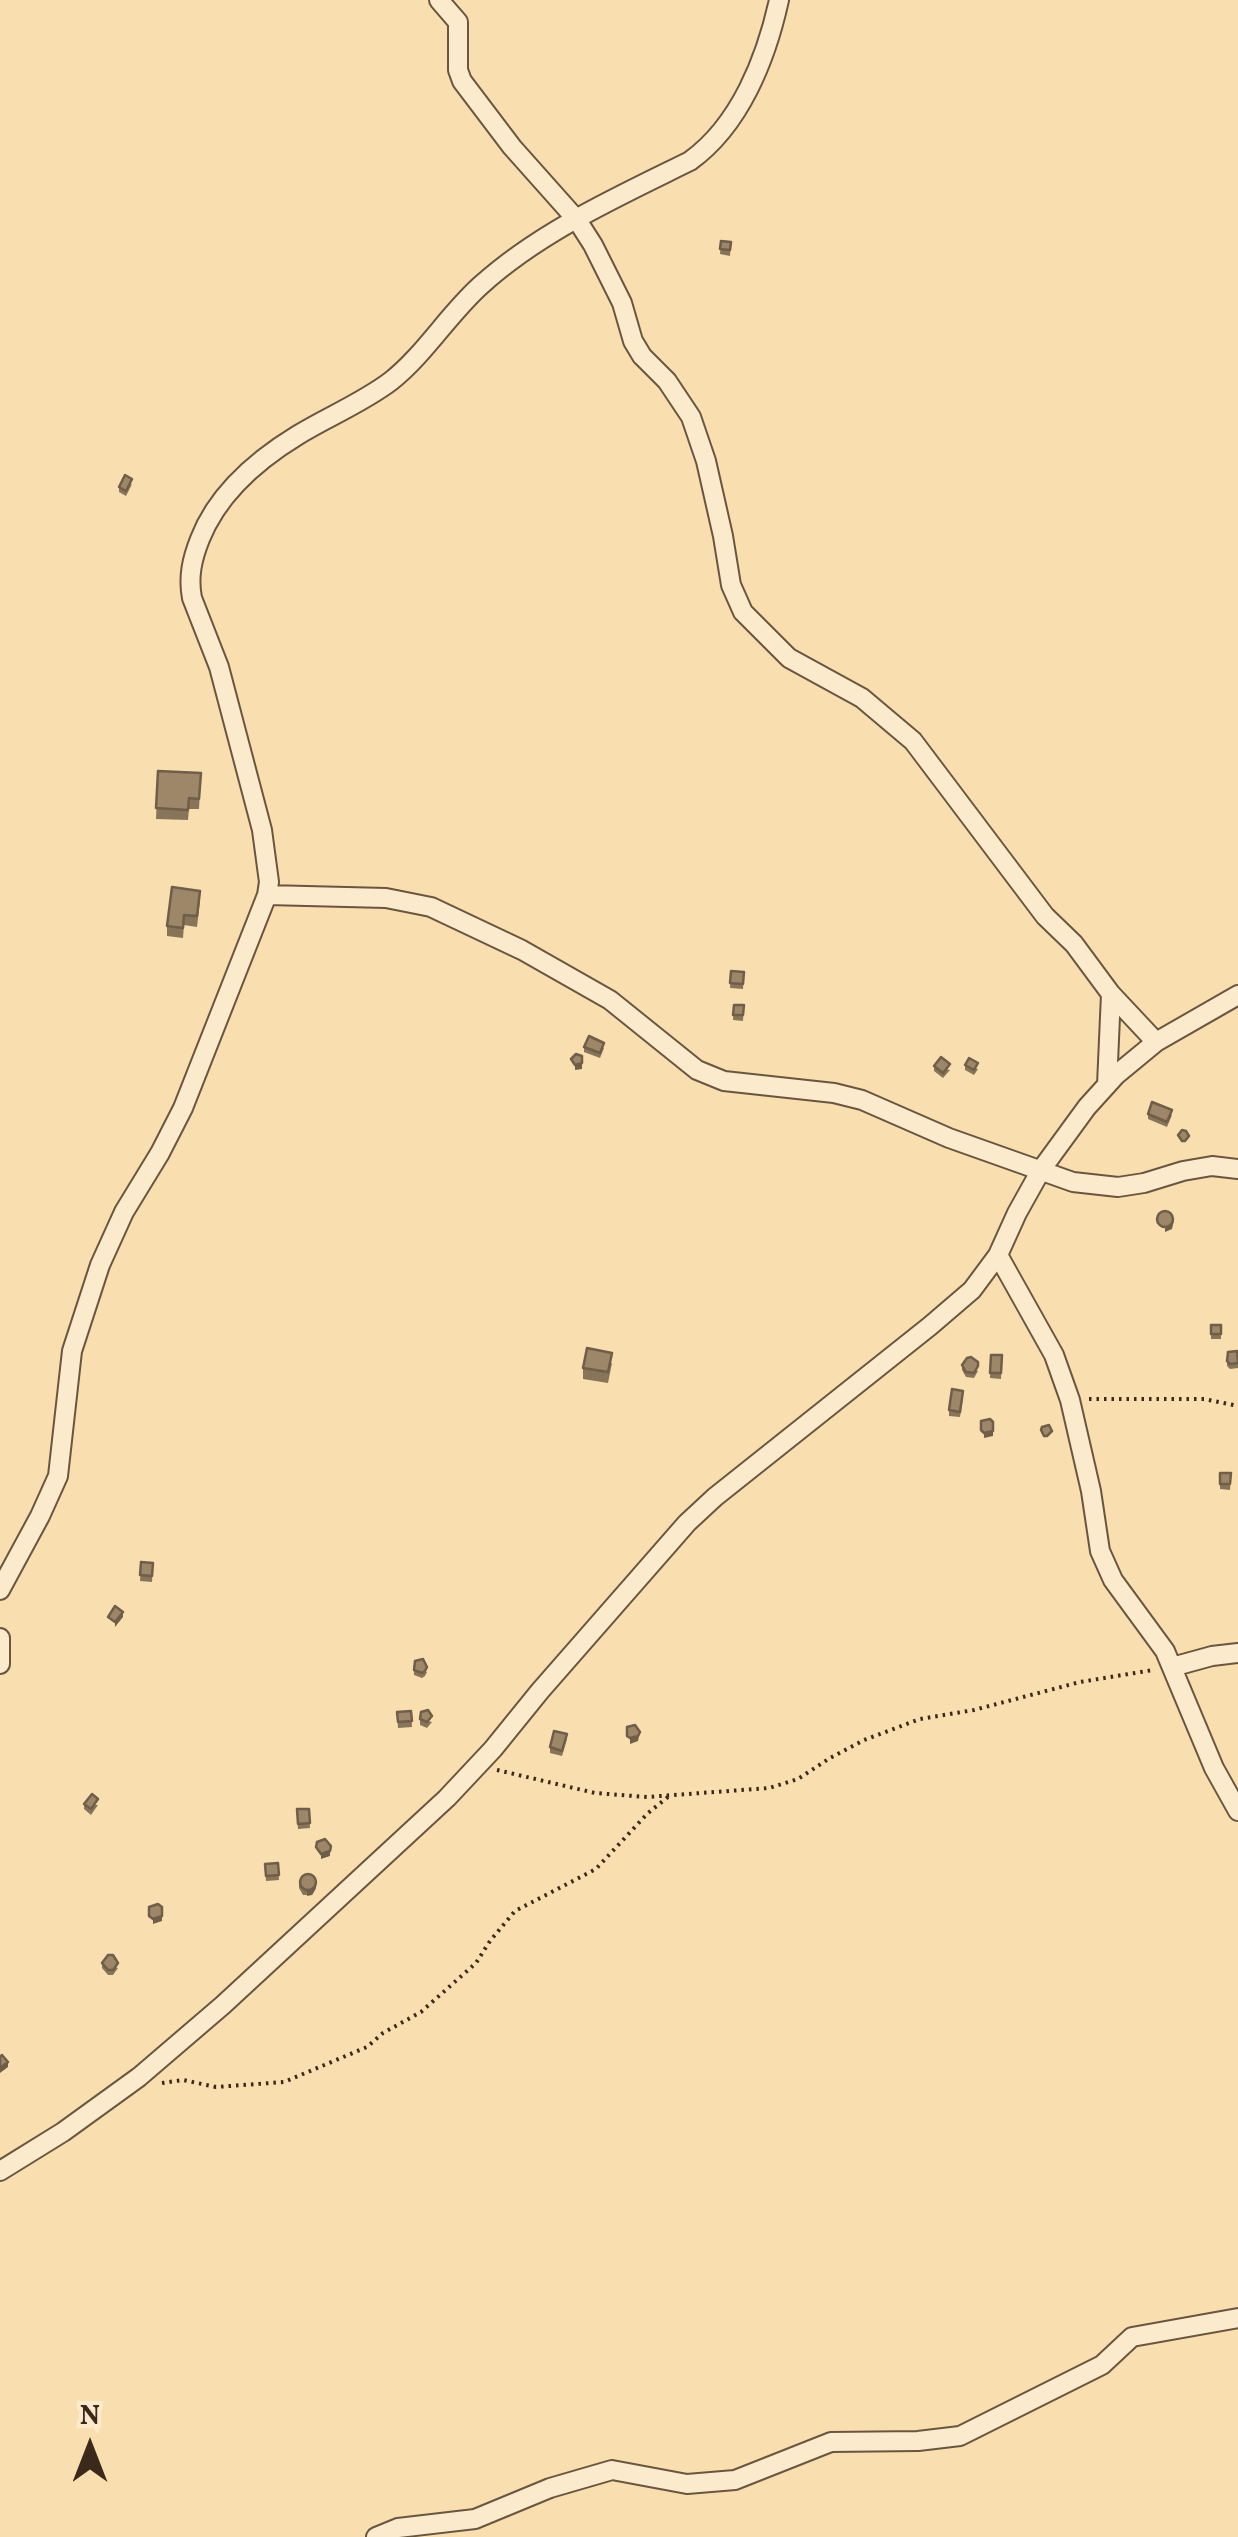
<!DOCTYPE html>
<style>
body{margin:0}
#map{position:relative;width:1238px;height:2537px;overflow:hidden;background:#f9deaf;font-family:Vollkorn,serif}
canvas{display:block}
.north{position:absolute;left:40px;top:2397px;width:100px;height:100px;-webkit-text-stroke:8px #fbeacb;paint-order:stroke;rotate:0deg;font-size:28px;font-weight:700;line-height:40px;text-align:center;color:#3b291b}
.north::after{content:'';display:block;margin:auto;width:35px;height:45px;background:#3b291b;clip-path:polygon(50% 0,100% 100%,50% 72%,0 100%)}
</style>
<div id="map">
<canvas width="1238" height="2537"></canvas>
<div class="north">N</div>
</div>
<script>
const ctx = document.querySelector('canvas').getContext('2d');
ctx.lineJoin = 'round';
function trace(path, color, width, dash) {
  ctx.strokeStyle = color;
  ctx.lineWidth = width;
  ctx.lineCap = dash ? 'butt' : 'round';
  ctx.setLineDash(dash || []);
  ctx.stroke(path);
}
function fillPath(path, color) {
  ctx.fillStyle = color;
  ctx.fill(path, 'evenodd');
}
const minor = new Path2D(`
 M439,0L458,22V70L462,81L512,147L577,220L593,245L622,303L633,341L642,356L667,381L691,417L706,461L723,536L731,585L743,612L789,658L862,698L913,741L1045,916L1074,944L1111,994L1156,1042
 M267,895L386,898L431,907L522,950L610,1000L697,1070L724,1081L834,1093L862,1100L949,1138L1073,1182L1118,1187L1144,1183L1183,1171L1212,1166L1238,1169
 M1107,1085L1111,994
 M998,1255L1054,1355L1070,1400L1091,1491L1100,1551L1113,1580L1165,1651L1214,1768L1238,1811
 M0,1590L40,1516L58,1476L72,1351L100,1265L124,1212L160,1153L183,1108L267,895L269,882L262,830L219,667L192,598C188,577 192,559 200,539C218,493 257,460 298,435C329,416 362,403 391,381C424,355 448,315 480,286C539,232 619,196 690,161C740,125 766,59 779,0
 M0,1638V1664
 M1172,1667L1212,1656L1238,1653
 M0,2171L63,2132L139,2077L223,2005L447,1798L493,1749L540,1691L687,1523L715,1497L930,1326L972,1290L998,1255L1017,1213L1041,1170L1087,1107L1116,1075L1156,1042L1238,995
 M376,2537L398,2528L475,2519L550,2488L612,2470L687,2484L735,2480L831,2442L918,2441L960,2436L1102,2365L1132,2337L1238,2318`);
trace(minor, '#6a5640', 22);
trace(new Path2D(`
 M1089,1399H1204L1238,1406
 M497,1770L595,1793L647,1797L769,1788L798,1779L830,1758L864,1740L920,1719L974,1710L1080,1682L1153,1670
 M162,2083L183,2080L216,2087L284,2082L367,2047L383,2033L421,2012L476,1963L490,1941L515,1911L596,1869L648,1813L668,1797`), '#3b291b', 4, [2.5, 5]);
trace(minor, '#fbeacb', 18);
fillPath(new Path2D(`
 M721,241L731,242L730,256L720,254Z
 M132,484L126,496L119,492V487Z
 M158,771L201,773L199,809H189L188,820L156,819Z
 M200,901L197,927L184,925L183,938L167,936V926Z
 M731,971L744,972L743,989L730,988Z
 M734,1005H744L743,1021L733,1020Z
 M584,1047L604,1048L600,1058L584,1052Z
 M965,1065L978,1069L974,1075L965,1070Z
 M934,1066L950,1070L943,1078L934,1071Z
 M1148,1114L1172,1115L1167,1127L1148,1119Z
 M1211,1325H1221V1339H1211Z
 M1238,1354V1368L1230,1369L1227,1366V1361Z
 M991,1355H1002L1001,1379L990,1378Z
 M612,1363L608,1383L583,1379V1368Z
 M962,1365L978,1371L974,1378L966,1377L962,1370Z
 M963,1396L960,1417L949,1416V1410Z
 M1220,1473H1231L1230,1490L1220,1489Z
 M141,1562L153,1563L152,1582L140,1581Z
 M414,1670L427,1672L425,1676L422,1678L414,1675Z
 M411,1711L412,1727L398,1728L397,1712Z
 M420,1719L432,1722L427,1728L420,1725Z
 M567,1739L562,1756L550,1753V1747Z
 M84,1804L98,1805L91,1815L84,1809Z
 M297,1809H309L310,1828L298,1829Z
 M278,1863L279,1880L266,1881L265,1864Z
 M299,1882L316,1888L312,1895H303L299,1888Z
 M102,1963L118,1968L113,1975H108L102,1968Z`), '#887459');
fillPath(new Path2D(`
 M582,1063V1069L575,1070V1065Z
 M1174,1220L1172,1229L1165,1232V1227Z
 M993,1431V1436L984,1438V1433Z
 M123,1612V1617L115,1627V1622Z
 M640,1732L638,1741L630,1744V1738Z
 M330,1851V1856L321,1859V1854Z
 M316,1882V1888L312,1895L307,1896V1891Z
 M162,1916V1921L153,1924V1919Z
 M8,2062V2067L0,2073V2068Z`), '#6f5e49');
const building = new Path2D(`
 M721,241L731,242L730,250L720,249Z
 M125,475L132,479L126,491L119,487Z
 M158,771L201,773L199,799L189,798L188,810L156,808Z
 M172,887L200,891L197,916L184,915L183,928L167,926Z
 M731,971L744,972L743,984L730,983Z
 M734,1005H744L743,1015H733Z
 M589,1036L604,1043L600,1053L584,1047Z
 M576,1054L582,1056V1063L575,1065L571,1059Z
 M941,1057L950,1064L943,1073L934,1066Z
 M969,1058L978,1063L974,1070L965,1065Z
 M1152,1102L1172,1110L1167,1122L1148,1114Z
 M1182,1130L1186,1131L1189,1136L1185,1141H1182L1178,1135Z
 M1157 1219a8 8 0 1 1 16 0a8 8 0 1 1-16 0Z
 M1211,1325H1221V1334H1211Z
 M587,1348L612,1353L608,1372L583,1368Z
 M1237,1351L1238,1363L1230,1364L1227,1361L1228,1352Z
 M991,1355H1002L1001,1373H990Z
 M971,1357L978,1362V1366L974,1373L966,1372L962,1365L967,1358Z
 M952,1389L963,1391L960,1412L949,1410Z
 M990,1419L993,1422V1431L984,1433L981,1430V1421Z
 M1049,1425L1052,1431L1047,1436H1044L1041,1430L1042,1427Z
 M1220,1473H1231L1230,1484H1220Z
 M141,1562L153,1563L152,1576L140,1575Z
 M115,1606L123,1612L115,1622L108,1617Z
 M423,1659L427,1667L425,1671L422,1673L414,1670L415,1661Z
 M428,1710L432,1716L427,1722L420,1719L421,1712Z
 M411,1711L412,1721L398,1722L397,1712Z
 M635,1725L640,1732L638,1736L630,1738L627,1736V1727Z
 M554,1731L567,1734L562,1751L550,1747Z
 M92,1794L98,1799L91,1809L84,1804Z
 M297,1809H309L310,1823L298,1824Z
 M325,1839L331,1846L330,1851L321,1854L316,1847L317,1842Z
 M278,1863L279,1875L266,1876L265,1864Z
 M300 1882a8 8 0 1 1 16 0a8 8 0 1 1-16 0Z
 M158,1904L162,1907V1916L153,1919L149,1916V1907Z
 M108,1955H113L118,1963L113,1970H108L102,1963Z
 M2,2055L8,2062L0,2068V2057Z`);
fillPath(building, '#9e8768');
trace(building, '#6f5e49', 2.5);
</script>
